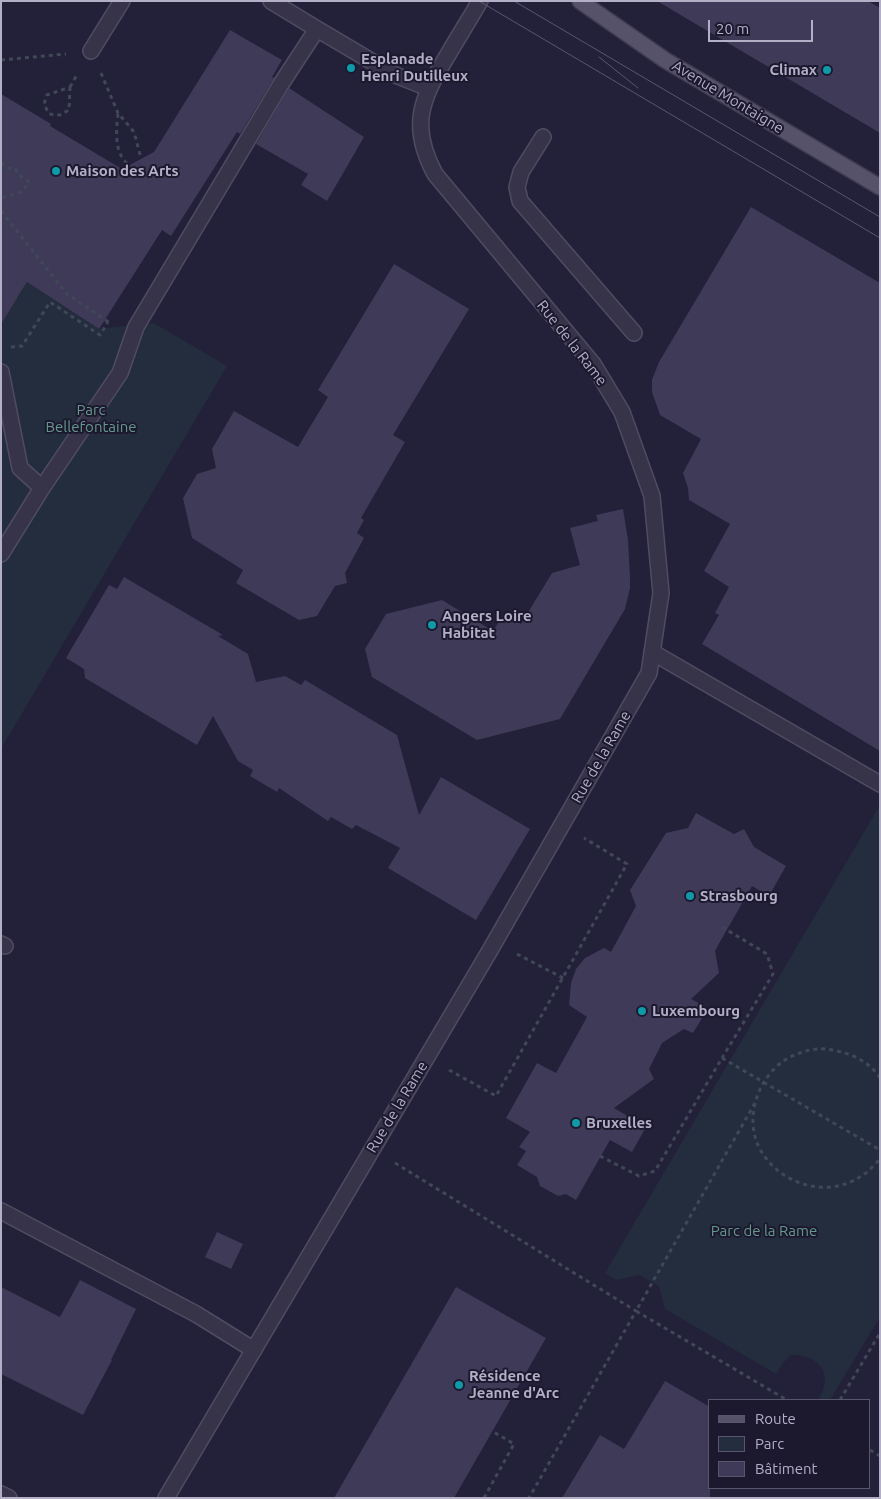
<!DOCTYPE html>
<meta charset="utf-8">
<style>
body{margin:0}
#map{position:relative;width:881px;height:1499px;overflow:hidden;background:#23203a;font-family:Ubuntu,sans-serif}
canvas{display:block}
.frame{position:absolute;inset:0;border:2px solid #b2afc7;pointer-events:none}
.legend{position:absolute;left:708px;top:1399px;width:162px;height:90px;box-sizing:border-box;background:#1c192f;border:1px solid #58556c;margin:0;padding:6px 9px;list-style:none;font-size:15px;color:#b2afc7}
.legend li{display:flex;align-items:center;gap:10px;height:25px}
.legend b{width:25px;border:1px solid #58556c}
.scale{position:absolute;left:708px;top:20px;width:105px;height:22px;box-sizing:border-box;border:2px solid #b2afc7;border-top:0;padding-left:6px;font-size:15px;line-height:18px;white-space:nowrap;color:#b2afc7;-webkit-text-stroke:4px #1c192f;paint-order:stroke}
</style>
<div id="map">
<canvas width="881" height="1499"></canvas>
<div class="frame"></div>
<ul class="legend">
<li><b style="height:6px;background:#55526a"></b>Route</li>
<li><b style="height:14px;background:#232d3d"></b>Parc</li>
<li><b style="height:14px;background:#3e3a58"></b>Bâtiment</li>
</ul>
<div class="scale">20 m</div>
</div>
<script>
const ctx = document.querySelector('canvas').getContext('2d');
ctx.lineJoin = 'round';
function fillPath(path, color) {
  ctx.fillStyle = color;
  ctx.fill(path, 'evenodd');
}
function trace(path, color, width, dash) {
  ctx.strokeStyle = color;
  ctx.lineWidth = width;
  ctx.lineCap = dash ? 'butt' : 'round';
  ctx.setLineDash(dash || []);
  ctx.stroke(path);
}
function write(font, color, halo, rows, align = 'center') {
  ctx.font = font + ' Ubuntu,sans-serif';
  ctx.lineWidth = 4;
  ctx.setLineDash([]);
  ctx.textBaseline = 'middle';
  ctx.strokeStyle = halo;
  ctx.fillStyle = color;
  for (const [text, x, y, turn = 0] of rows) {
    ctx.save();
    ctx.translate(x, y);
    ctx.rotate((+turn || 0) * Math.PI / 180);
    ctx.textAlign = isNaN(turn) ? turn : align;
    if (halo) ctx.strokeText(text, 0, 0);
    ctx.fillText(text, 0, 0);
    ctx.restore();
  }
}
fillPath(new Path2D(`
 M27,282L99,329L154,323L227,366L1,749V287L18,298Z
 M880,805V1317L830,1400H822L819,1398C835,1373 817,1354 791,1355L783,1363L776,1374L665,1309L659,1286L639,1275L616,1280L605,1273Z`), '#232d3d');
fillPath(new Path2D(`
 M657,1H868L880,8V133Z
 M230,30L282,60L272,77L274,78L240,134L237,132L171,236L162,230L99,329L27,282L1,324V94L51,124L50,126L122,169L154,152Z
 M289,88L364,137L327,201L301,185L308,174L256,144Z
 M751,207L880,283V751L702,644L719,615L715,613L729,587L704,571L730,524L689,500L688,488L683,473L701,439L660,415L652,392V380L659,362Z
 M394,264L469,309L393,435L405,442L361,518L364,520L357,533L364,538L345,573L347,583L335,586L317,616L299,620L236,583L243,570L192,538L183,498L197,474L216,468L212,449L234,411L298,447L328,397L318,390Z
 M623,509L628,540L630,577V588L625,609L560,719L477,740L372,677L365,649L386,614L442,600L493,631L504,614L521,624L552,573L580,565L570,528L598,521L596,515Z
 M124,577L223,635L218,636L248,654L256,682L285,676L301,685L305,680L397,735L419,815L441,777L530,829L476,920L388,868L400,848L356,825L352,829L331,817L328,821L279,788L277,792L250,776L253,770L238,761L213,716L197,745L85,678L84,669L66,658L109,585L117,589Z
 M696,813L734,834L744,829L754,847L786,866L769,896L752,886L721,940L715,951L719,973L691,999L708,1008L693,1033L684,1029L662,1043L649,1069L654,1079L614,1108L646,1127L632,1152L610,1140L576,1200L566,1194L558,1196L540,1186L537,1177L517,1165L526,1151L519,1147L530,1132L506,1118L537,1063L556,1073L587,1017L569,1005L571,983L576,969L585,958L604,948L611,952L636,906L630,890L666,833L688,828Z
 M217,1232L243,1244L231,1269L205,1257Z
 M80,1280L136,1309L111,1360H112L83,1415L1,1374V1287L60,1317Z
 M456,1287L546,1338L454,1498H334Z
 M665,1381L710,1407V1498H562L600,1435L624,1449Z`), '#3e3a58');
const minor = new Path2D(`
 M271,1L317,29
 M91,51L122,1
 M543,137L521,172L517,187L520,201L634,333
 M1,372L20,468L42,488
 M1,554L42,488L120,373L136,327L281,84L317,29L393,74L428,88
 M652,652L880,784
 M1,944L5,946
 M1,1211L196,1314L254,1350
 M1,1494L9,1498
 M166,1498L489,952L649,673L661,593L652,496L622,412L593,364L435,174C410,127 420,101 446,58C457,39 469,20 480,1`);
const major = new Path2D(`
 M580,1L665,60L880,187`);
trace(minor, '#4f4c62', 18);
trace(major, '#3d3a51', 18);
trace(new Path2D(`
 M1,60L66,54
 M101,73L118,113L134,132L141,158
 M70,87L69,110L60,115L49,114L44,104L47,95Z
 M70,87L78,73
 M118,114C116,130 114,153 128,164
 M1,163L9,168H15L18,174L29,182L22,192L1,198
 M1,211L67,294L110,323
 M11,347L22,346L50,302L100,335L108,322
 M722,927L767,954L773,974L722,1058
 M517,954L563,978
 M449,1070L496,1096L627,864L584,838
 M880,1078C868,1059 845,1051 825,1049C810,1048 797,1053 785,1060C757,1078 743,1121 761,1151C782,1186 829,1199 863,1175C869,1171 875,1164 880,1159
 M755,1103L636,1311L787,1400
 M600,1156L639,1176L655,1171L722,1058L880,1150
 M395,1163L636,1311L529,1498
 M840,1400L880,1333
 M870,1450L880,1456
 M484,1498L514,1444L492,1431`), '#404858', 3, [4, 4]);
trace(minor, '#37344a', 15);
trace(major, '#55526a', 15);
trace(new Path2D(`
 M479,1L880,238
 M514,1L880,217
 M599,57L638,88`), '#595671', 1);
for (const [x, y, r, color] of [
 [351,68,5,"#0f9aa8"],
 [827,70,5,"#0f9aa8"],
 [56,171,5,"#0f9aa8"],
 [432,625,5,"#0f9aa8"],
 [690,896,5,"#0f9aa8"],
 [642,1011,5,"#0f9aa8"],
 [576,1123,5,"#0f9aa8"],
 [459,1385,5,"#0f9aa8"]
]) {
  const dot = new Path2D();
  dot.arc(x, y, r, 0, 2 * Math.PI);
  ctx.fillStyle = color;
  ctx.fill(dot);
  trace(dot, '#1c192f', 2);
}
write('bold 15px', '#b2afc7', '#1c192f', [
 ["Esplanade",361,59],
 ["Henri Dutilleux",361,76],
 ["Climax",817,70,"right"],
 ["Maison des Arts",66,171],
 ["Angers Loire",442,616],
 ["Habitat",442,633],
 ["Strasbourg",700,896],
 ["Luxembourg",652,1011],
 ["Bruxelles",586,1123],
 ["Résidence",469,1376],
 ["Jeanne d'Arc",469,1393]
], 'left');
write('15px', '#b2afc7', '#1c192f', [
 ["Avenue Montaigne",728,97,31],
 ["Rue de la Rame",572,343,52],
 ["Rue de la Rame",601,757,-60],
 ["Rue de la Rame",397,1107,-59]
]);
write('15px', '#65988c', '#1c192f', [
 ["Parc",91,410],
 ["Bellefontaine",91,427],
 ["Parc de la Rame",764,1231]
]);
</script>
